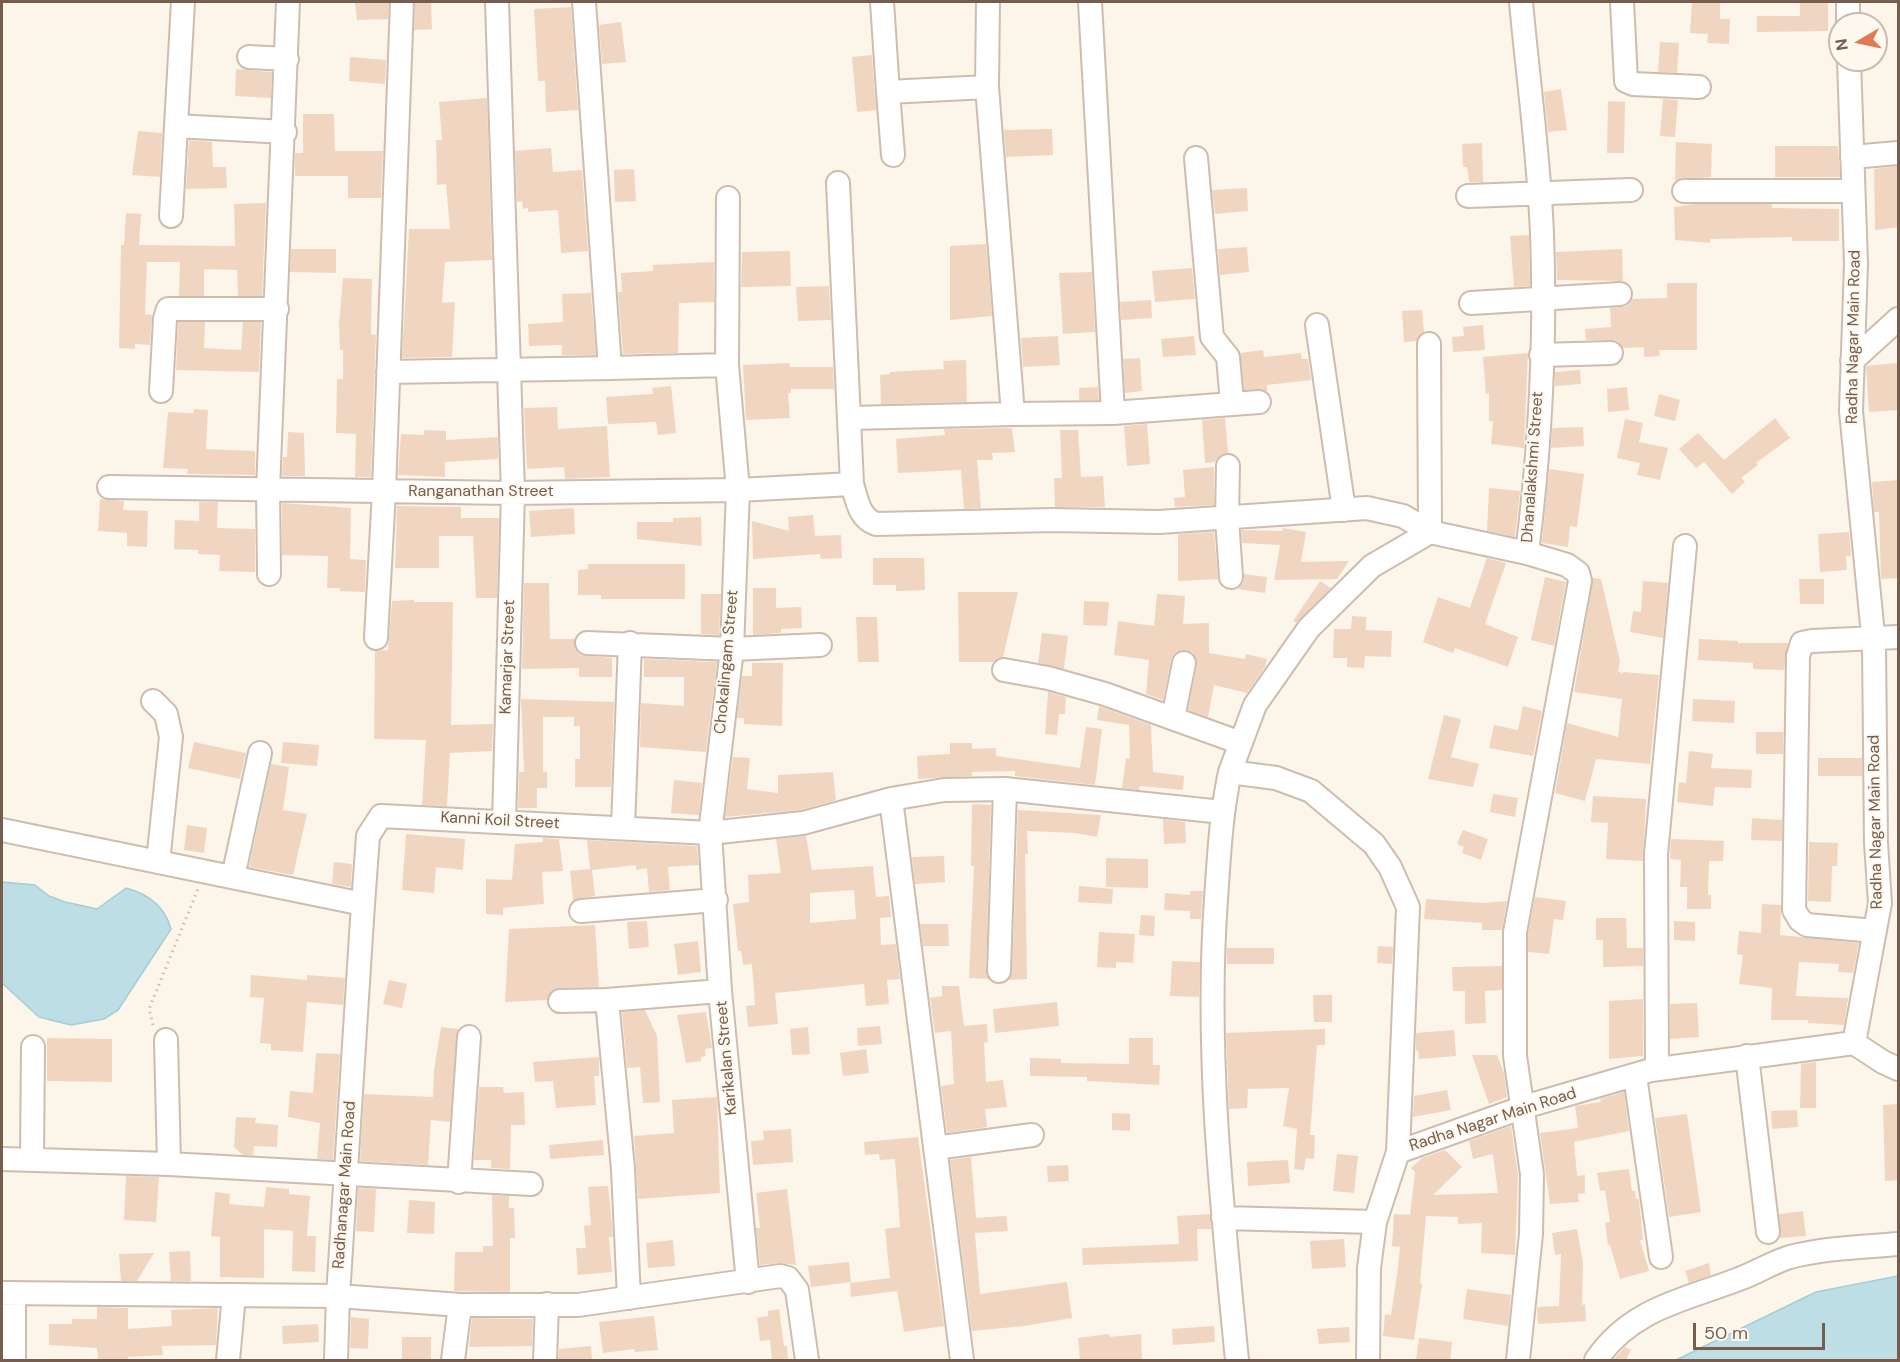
<!DOCTYPE html>
<style>
body{margin:0}
#map{position:relative;width:1900px;height:1362px;overflow:hidden;background:#fcf5e9;font-family:"DM Sans",sans-serif}
canvas{display:block}
.frame{position:absolute;inset:0;border:3px solid #765d4d;pointer-events:none}
.north{position:absolute;left:1828px;top:12px;width:60px;height:60px;box-sizing:border-box;background:#fef9ef;border:2px solid #c8bbae;border-radius:50%;rotate:261deg;font-size:16px;font-weight:700;line-height:24px;text-align:center;color:#765d4d}
.north::after{content:'';display:block;margin:auto;width:21px;height:27px;background:#e17853;clip-path:polygon(50% 0,100% 100%,50% 72%,0 100%)}
.scale{position:absolute;left:1693px;top:1323px;width:132px;height:27px;box-sizing:border-box;border:3px solid #765d4d;border-top:0;padding-left:8px;font-size:18px;line-height:21px;white-space:nowrap;color:#765d4d;-webkit-text-stroke:4px #fef9ef;paint-order:stroke}
</style>
<div id="map">
<canvas width="1900" height="1362"></canvas>
<div class="frame"></div>
<div class="north">N</div>
<div class="scale">50 m</div>
</div>
<script>
const ctx = document.querySelector('canvas').getContext('2d');
ctx.lineJoin = 'round';
function fillPath(path, color) {
  ctx.fillStyle = color;
  ctx.fill(path, 'evenodd');
}
function trace(path, color, width, dash) {
  ctx.strokeStyle = color;
  ctx.lineWidth = width;
  ctx.lineCap = dash ? 'butt' : 'round';
  ctx.setLineDash(dash || []);
  ctx.stroke(path);
}
function write(font, color, halo, rows, align = 'center') {
  ctx.font = font + ' "DM Sans",sans-serif';
  ctx.lineWidth = 4.5;
  ctx.setLineDash([]);
  ctx.textBaseline = 'middle';
  ctx.strokeStyle = halo;
  ctx.fillStyle = color;
  for (const [text, x, y, turn = 0] of rows) {
    ctx.save();
    ctx.translate(x, y);
    ctx.rotate((+turn || 0) * Math.PI / 180);
    ctx.textAlign = isNaN(turn) ? turn : align;
    if (halo) ctx.strokeText(text, 0, 0);
    ctx.fillText(text, 0, 0);
    ctx.restore();
  }
}
const water = new Path2D(`
 M2,882L35,885L49,896L65,902L97,909L126,888C148,894 165,906 171,929L118,1010L104,1019L71,1025L39,1017L2,983Z
 M1898,1276V1360H1676L1816,1292Z`);
fillPath(water, '#bddee5');
trace(water, '#a4cdd7', 1.5);
fillPath(new Path2D(`
 M355,2H389L388,19L357,20Z
 M415,2H431L432,29L414,30Z
 M1692,2H1720V19H1730L1729,44L1707,43L1708,34L1690,33Z
 M1800,2H1828V31L1757,32V16H1800Z
 M571,7L578,110L546,112L545,81H538L534,9Z
 M621,22L626,62L602,64L599,25Z
 M1660,42L1679,43L1677,73L1658,72Z
 M872,55L876,110L857,112L852,57Z
 M350,57L386,60L385,84L349,81Z
 M236,69L272,72L271,98L235,96Z
 M1561,89L1567,130L1548,132L1544,92Z
 M487,98L492,260L445,262L442,303L455,302L452,357L402,358L409,229H450L446,184L437,185L436,140H442L439,102Z
 M1663,99L1678,100L1675,137L1660,136Z
 M1608,101L1625,102L1624,153H1607Z
 M303,114H334L335,151H383L381,198H348V176H295V153H303Z
 M1052,129L1053,155L1006,157L1004,130Z
 M138,131L162,133L160,177L132,175Z
 M189,140L212,142L213,167H226L227,188L186,189Z
 M1676,142L1712,144L1711,177L1675,180Z
 M1482,143L1483,182H1469L1467,167H1463L1462,144Z
 M1775,146H1838L1840,177H1775Z
 M551,148L553,172L582,170L588,251L561,253L558,210L528,212V208L523,209L522,201L517,202L515,151Z
 M1899,166V227L1875,230L1874,169Z
 M634,169L636,201L615,202L614,170Z
 M1247,188L1248,211L1215,214L1212,190Z
 M266,203L262,296H238L237,270L204,269V296H179L180,262H147L145,314L152,315L150,345L135,344V349L119,348L121,245H124L126,213L141,214L139,245L235,246L234,204Z
 M1694,204H1772V208L1839,209V241H1792V237L1710,239V243L1675,240L1674,207Z
 M1529,235L1530,286L1514,287L1510,236Z
 M986,244L992,316L950,320V246Z
 M1247,247L1249,272L1220,275L1218,249Z
 M291,249H336V273L290,272Z
 M1622,249L1623,281L1557,280L1556,252Z
 M790,251L791,286L741,287L742,252Z
 M714,262V302L679,303L678,353L623,354L618,292H622L621,273L653,271V265Z
 M1192,268L1195,299L1155,302L1152,271Z
 M1092,272L1095,332L1063,334L1059,273Z
 M343,278L372,279L371,334L376,335L371,477H355L356,434L336,433L337,379H343V350H340L339,324Z
 M1667,283H1697V350H1659L1660,356L1644,357V347L1623,348L1618,341L1611,340H1586L1585,329L1611,327L1610,308L1627,306L1632,299L1667,298Z
 M829,286L831,320L798,321L796,287Z
 M591,293L596,355H562V345L529,346L528,324L563,322L562,294Z
 M1151,300L1152,318L1121,320L1120,302Z
 M1422,310L1424,332L1416,341L1404,342L1402,311Z
 M178,322H205L204,348L241,350L243,322H261L259,372L176,370Z
 M1483,325L1485,350L1453,352L1452,337L1464,336L1463,327Z
 M1058,336L1060,365L1023,367L1021,338Z
 M1194,336L1196,355L1163,357L1161,339Z
 M1263,350L1264,357L1301,353L1302,359H1308L1311,380L1267,385V392L1259,389L1244,390L1240,353Z
 M1528,353L1524,448L1491,444L1493,421H1489V393L1486,394L1483,357Z
 M1140,358L1142,391L1125,393L1123,359Z
 M966,360L967,402L881,404L880,375L890,374V372L944,369L943,361Z
 M790,363V367H833L834,389H791V393H788L790,418L746,420L743,365Z
 M1897,363L1899,410L1869,412L1866,366Z
 M1580,370L1581,384L1555,386V372Z
 M671,386L676,433L658,435L656,422L608,424L606,397L653,394L652,388Z
 M1098,387L1099,400H1079V388Z
 M1627,387L1629,410L1608,412L1607,389Z
 M1659,394L1680,400L1675,421L1654,416Z
 M557,407L558,429L607,426L610,477L565,479L564,467L527,469L524,408Z
 M194,409L208,410L206,449L255,451V475L187,474L188,469L163,468L168,412L187,413H193Z
 M1225,418L1228,453L1221,455L1215,462L1205,463L1202,420Z
 M1775,418L1790,438L1756,463L1758,465L1741,478L1745,482L1732,494L1704,462L1696,468L1679,449L1698,433L1724,460Z
 M1625,419L1643,423L1639,442L1668,448L1660,480L1637,475L1640,463L1617,458Z
 M1147,424L1150,464L1127,466L1124,426Z
 M1583,427L1584,446L1551,448L1552,428Z
 M1012,428L1015,452L992,453L993,460H977L981,508L964,509L961,470L898,473L896,439L945,435L944,429Z
 M424,430L446,431V440L498,437V459L445,462V477L398,475L401,434L424,435Z
 M1060,430H1078L1081,477L1103,476L1105,507H1055L1054,478H1062Z
 M288,432L304,433L305,476H282L283,457H287Z
 M1214,467V505L1175,507L1174,498L1185,497L1183,470Z
 M1549,469L1584,474L1577,527L1570,526L1568,547L1542,543Z
 M1899,480V578L1881,579L1879,512H1874L1872,482Z
 M1489,488L1520,491L1515,537L1487,531Z
 M100,499L124,501L123,510L148,511L147,547L127,546V533L98,531Z
 M199,502H218L217,528L255,529V572L219,571L220,555L198,554V550L174,549L175,520L199,521Z
 M282,503L351,508L350,559L366,560L365,592L340,591V588H327L328,556L282,555Z
 M397,506L461,507V518H499L497,598H476L473,536H439V568H395Z
 M574,508L575,534L531,537L529,511Z
 M813,515L815,536L841,535L842,558L821,559L820,554L753,559L752,521L789,531L788,517Z
 M701,517L702,546L637,539V522H673V518Z
 M1283,528L1306,532L1301,562L1349,561L1337,579L1274,580L1280,545L1242,543L1241,530L1282,531Z
 M1214,532L1218,579L1178,581V534Z
 M1849,532L1851,556H1846L1847,570L1820,572L1818,534Z
 M873,558H924L925,590L896,591V585H873Z
 M1487,558L1506,563L1485,624L1518,637L1508,667L1455,648L1453,653L1423,642L1438,597L1470,608Z
 M588,564H685V599H601V595H578V570L588,569Z
 M1244,574L1267,577L1265,593L1238,589L1243,582Z
 M1545,577L1566,582L1554,646L1531,640Z
 M1593,578L1601,579L1620,661L1618,671L1623,674V672L1659,675L1650,764L1596,759L1585,801L1555,793L1567,723L1618,737L1622,699L1574,692Z
 M1799,579H1824V604H1800Z
 M1320,581L1331,588L1296,623L1293,621Z
 M1643,581L1668,583L1663,638L1630,632L1633,611L1641,612Z
 M524,583H549L550,639H575V649L580,655L612,658V677H579V668L522,669Z
 M753,588H776V608L801,607L802,628L781,629V633L753,635Z
 M958,592H1018L1003,657L993,662H959Z
 M701,594H721L719,635L701,634Z
 M1157,594L1185,596L1183,624L1209,623V653L1245,659L1246,654L1267,659L1265,667L1247,693L1214,685L1208,717L1188,710L1197,665L1193,653L1186,650L1174,654L1171,660L1163,700L1146,694L1149,660L1114,655L1118,621L1154,626Z
 M414,600V602H453L451,725L493,724L492,751L450,753L447,806L422,805L426,740L374,739L375,651L388,650L392,601Z
 M1084,601L1109,602L1107,626L1083,625Z
 M1352,616L1366,617V630L1392,631L1391,657L1365,656L1364,668L1347,667V658H1333L1334,629H1351Z
 M856,617H877L879,662H858Z
 M1042,633L1068,636L1064,669L1038,663Z
 M1699,639L1738,641V643H1788L1784,670L1753,669V663L1698,660Z
 M644,659L717,662L706,752L640,747L641,703L684,706V677H644Z
 M752,663H783L782,726L744,724V718H737L742,676H752Z
 M1048,692L1066,697L1065,714H1059L1057,735L1045,734Z
 M521,699L614,702L611,787H575V759H580V726H574V717H543V772H547V788H537V808H518L519,772H524Z
 M1693,699L1735,701L1734,723L1692,721Z
 M1099,706L1151,725L1153,772L1184,776L1183,790L1140,786L1139,790L1122,788L1126,758L1130,759L1129,725L1097,720Z
 M1523,706L1542,711L1533,756L1489,748L1494,725L1518,730Z
 M1444,715L1461,719L1451,757L1479,764L1473,787L1428,779Z
 M1086,727L1102,729L1095,785L1015,776V771L972,772V776L918,779L917,756L950,754V743H972V749L996,748V756L1080,768Z
 M1756,732H1783V754H1756Z
 M194,742L246,753L240,779L188,768Z
 M283,742L319,745L317,766L281,763Z
 M1689,751L1713,754L1711,768L1752,770L1751,788L1715,787L1713,806L1677,802L1679,782L1686,783Z
 M733,757L750,758L747,789L778,793V775L833,772L836,800L800,810L725,817Z
 M1818,758H1862V776H1818Z
 M271,764L289,767L283,810L307,814L293,875L249,867Z
 M674,780L702,783L699,815L671,813Z
 M1493,794L1518,798L1515,817L1490,812Z
 M1593,796L1646,799L1643,861L1606,859L1608,823L1591,822Z
 M972,804L991,805L986,971L989,979L969,978L974,866H971Z
 M1018,810L1101,815L1097,837L1075,833L1027,831L1028,854H1025L1027,979L1009,980L1012,971Z
 M1752,818L1782,820V841L1751,840Z
 M1163,819L1185,822L1186,843L1164,844Z
 M187,825L207,828L204,853L184,850Z
 M1463,830L1488,839L1481,860L1462,853L1464,847L1457,844Z
 M406,834L465,839L463,870L436,867L434,893L402,890Z
 M806,836L812,870L873,866L876,897L889,896L891,917L880,918L881,945L896,944L900,979L887,980L889,1004L866,1006L864,984L775,993L778,1024L748,1027L746,1006L755,1005L752,964L743,965L741,951H738L733,904L749,902L748,875L781,873L776,839ZM854,890L856,919L810,923V893Z
 M543,838L559,839L563,871L542,872L544,904L503,908V915L486,914V879L512,880L515,844L543,842Z
 M1671,839L1724,841L1723,861H1709L1708,895H1711V909H1687V887H1680L1681,860L1670,859Z
 M587,840L697,846L699,865L668,867L670,890L649,892L647,868L636,870V865L592,870L595,896L573,900L570,871L590,869Z
 M1809,842L1838,843L1837,866H1832L1831,902L1808,901Z
 M944,856L945,882L915,884L912,857Z
 M1106,858L1148,859V888L1106,887Z
 M334,862L352,864L351,887L332,884Z
 M1079,886L1113,889L1112,904L1078,902Z
 M1190,891H1203L1201,919H1190V911L1164,910L1165,893L1190,895Z
 M1535,897L1566,901L1563,920L1554,919L1549,954L1528,952V933Z
 M1426,899L1482,903L1507,901L1502,930H1482V923L1424,919Z
 M1762,904L1781,905L1780,935L1859,943L1853,973L1838,972L1839,964L1799,962L1796,996L1848,998L1844,1025L1808,1023V1020H1771L1772,988L1739,984L1743,955L1737,954L1739,931L1761,933Z
 M1141,915L1155,916L1154,936L1139,935Z
 M1596,918H1626L1627,948H1643V966L1603,967V940H1596Z
 M647,921L649,947L629,949L627,922Z
 M1674,921L1695,922V941L1674,940Z
 M920,924H948L949,946H923Z
 M595,925L599,987L559,988L553,990L547,1000L505,1002L509,929Z
 M1099,932L1135,934L1133,963L1116,962V968L1097,967Z
 M698,941L701,972L678,975L674,944Z
 M1378,946L1393,947L1392,964L1377,963Z
 M1227,948H1274V964H1227Z
 M1172,961L1200,962L1199,997L1170,996Z
 M1502,966V990L1485,991L1486,1023L1465,1024V991H1453L1452,967Z
 M251,975L307,980V975L345,978L343,1005L307,1002L303,1052L271,1050V1044L260,1043L264,998L250,997Z
 M389,980L407,984L402,1008L383,1004Z
 M942,986H959L964,1026L987,1024L988,1042L984,1043L986,1082L1003,1080L1007,1107L985,1109L987,1127L947,1133L941,1086L954,1084L951,1031L935,1033L930,998L942,996Z
 M1313,995H1332V1022H1314Z
 M1643,999V1056L1609,1059V1001Z
 M1057,1002L1059,1026L995,1033L993,1009Z
 M1697,1003L1699,1037L1670,1039V1004Z
 M645,1010L657,1036L660,1102L643,1103L640,1067L627,1068L622,1012Z
 M706,1012L712,1048L705,1049L706,1056L701,1057V1061L686,1063L677,1015Z
 M880,1026L882,1044L858,1046L857,1028Z
 M441,1027L458,1029L450,1122L431,1120L428,1165L360,1161L364,1094L433,1097L434,1070Z
 M808,1027L810,1054L792,1055L790,1029Z
 M1325,1029V1045H1317L1310,1135H1315L1314,1159L1306,1158L1304,1170L1294,1169L1297,1129L1283,1126L1289,1088L1248,1089L1247,1108L1229,1109L1226,1033Z
 M1454,1030L1456,1056L1419,1059L1418,1050L1416,1051V1033Z
 M47,1038L112,1039V1082L47,1081Z
 M1129,1038H1153V1065H1160L1159,1085L1087,1081V1077L1030,1076V1058L1061,1059V1063L1129,1064Z
 M866,1049L869,1073L843,1076L840,1053Z
 M316,1053L340,1054L333,1160L317,1159L320,1123L288,1117L290,1091L313,1093Z
 M1472,1055H1497L1504,1073L1507,1097L1489,1104Z
 M599,1057V1076H594L596,1105L556,1108L553,1081L535,1082L533,1062Z
 M1816,1062V1108H1800L1801,1064Z
 M479,1087H503L504,1093L524,1092L525,1125H511L510,1169L491,1168V1160H474Z
 M1447,1090L1451,1110L1413,1117L1414,1096Z
 M1624,1092L1629,1131L1574,1142L1577,1176L1585,1175V1193L1578,1194L1579,1202L1550,1204L1540,1133L1578,1128L1575,1106L1601,1102L1600,1099Z
 M717,1097L720,1193L638,1199L634,1136L674,1133L672,1100Z
 M1899,1104V1180L1885,1181L1883,1105Z
 M1797,1110L1798,1127L1772,1129L1771,1111Z
 M1112,1113L1130,1114V1131L1112,1130Z
 M1687,1114L1701,1212L1669,1217L1655,1118Z
 M236,1117L256,1118L255,1123L278,1125L277,1147L254,1146L253,1155H243L234,1147Z
 M1511,1126L1518,1175L1515,1255L1481,1253L1482,1223L1458,1224V1217L1426,1216L1420,1283L1422,1284L1414,1340L1383,1336L1385,1314L1391,1315L1397,1275L1400,1247L1392,1246L1394,1214L1410,1215L1415,1172L1411,1168L1422,1158L1445,1150L1462,1167L1433,1195L1498,1193L1493,1154L1473,1159L1469,1141Z
 M791,1129L793,1162L753,1165L751,1141L764,1140L763,1131Z
 M918,1137L944,1326L904,1332L897,1291L851,1297L850,1283L890,1278L885,1229L900,1227L895,1159L880,1160L879,1154L865,1155L864,1142Z
 M603,1140L604,1155L550,1159L549,1145Z
 M1337,1154L1358,1156L1354,1193L1333,1191Z
 M971,1157L976,1218L1006,1216L1008,1231L975,1233L980,1294L1067,1282L1072,1318L1024,1326L972,1331L950,1160Z
 M1288,1160L1290,1183L1248,1186L1247,1162Z
 M1068,1165L1069,1181L1048,1182L1047,1166Z
 M1629,1169L1632,1191H1635L1636,1199H1639L1643,1240H1640L1649,1271L1620,1279L1610,1245H1608L1605,1223L1610,1222L1605,1190L1600,1191L1597,1173Z
 M126,1176L159,1177L156,1222L124,1220Z
 M608,1186L612,1223L613,1237H609L612,1272L578,1275L576,1248H586L584,1226L591,1225L588,1187Z
 M266,1187L289,1189V1194L310,1196L307,1236H316L315,1272L292,1271L293,1231L264,1229V1278L220,1277V1237L211,1236L215,1192L230,1194L229,1204L264,1207Z
 M358,1188L376,1189L374,1232L356,1231Z
 M787,1189L796,1265L779,1263L760,1265L756,1228H760L756,1193Z
 M492,1195L509,1196V1208H514L515,1238H510V1292L454,1291L455,1252H483V1246H493Z
 M409,1200L435,1202L434,1234L407,1233Z
 M1803,1211L1806,1236L1780,1238L1779,1214Z
 M1210,1214L1211,1229H1197L1198,1261L1083,1265L1082,1248L1179,1244L1177,1216Z
 M1577,1229L1583,1263L1582,1305L1585,1304L1586,1321L1538,1324L1537,1307L1559,1306L1561,1254L1555,1255L1552,1233Z
 M1344,1239L1346,1267L1312,1269L1310,1241Z
 M673,1240L675,1266L648,1268L646,1243Z
 M190,1251L191,1281H171L169,1252Z
 M154,1253L137,1281H121L119,1254Z
 M849,1262L851,1282L811,1287L808,1266Z
 M1709,1263L1711,1275L1689,1283L1685,1271Z
 M1467,1289L1511,1295L1508,1326L1463,1319Z
 M97,1307L128,1308V1329L172,1326L171,1310L218,1308L216,1345L162,1346L163,1355L128,1357V1360H98L97,1348L49,1345V1324H72V1319H97Z
 M779,1309L784,1346H787L788,1360H772L770,1340L760,1341L757,1318L768,1316V1311Z
 M654,1316L658,1350L635,1352L634,1349L603,1353L599,1322Z
 M351,1317L369,1319L368,1349L350,1348Z
 M472,1318L533,1319L532,1346L469,1347Z
 M318,1324L319,1342L283,1344L282,1326Z
 M1214,1326L1215,1342L1173,1345L1172,1329Z
 M1349,1327L1350,1342L1319,1344L1317,1329Z
 M1109,1334L1110,1337L1141,1334L1142,1360H1080L1078,1338Z
 M402,1337H431V1360H402Z
 M1419,1338L1452,1342L1450,1360H1416Z
 M591,1346L592,1360H558L559,1349Z
 M1625,1347L1631,1350L1626,1360H1613Z`), '#f0d6c1');
const minor = new Path2D(`
 M183,2L176,126L285,132
 M497,2L513,493L504,822
 M882,2L888,92
 M1090,2L1113,413
 M1622,2L1626,81L1633,84L1699,87
 M1848,24V2
 M249,57L287,59
 M987,87L988,2
 M1852,157L1898,153
 M1196,158L1212,337L1228,357L1232,403
 M838,183L852,484C857,500 859,518 876,524L1053,520L1159,522L1367,508L1403,516L1430,532L1372,566L1309,628L1255,705L1230,772
 M1684,191H1853
 M1468,196L1631,190
 M171,216L176,126
 M1471,303L1620,294
 M1317,325L1344,510
 M1429,344L1430,532L1527,553
 M1541,355L1611,353
 M1852,361L1898,319
 M727,365L738,490L732,649L710,833L720,991L748,1282
 M610,368L727,365L728,198
 M388,372L610,368L584,2
 M161,391L165,319L168,309H277
 M1013,414L1113,413L1259,402
 M850,418L1013,414L987,87L888,92L893,155
 M1228,466L1227,519L1231,577
 M109,487L513,493L738,490L852,484
 M269,574L268,489L288,2
 M376,638L384,491L402,2
 M587,643L732,649L820,645
 M1004,670L1048,678L1105,694L1241,743
 M153,701L166,714L171,737L158,862
 M1173,718L1184,663
 M891,799L944,790L1005,789L1222,812
 M623,827L630,643
 M2,830L363,904L338,1296L460,1305H578L780,1276L788,1278L797,1290L807,1360
 M233,877L260,753
 M363,904L368,836L381,816L710,833L803,823L891,799L962,1360
 M581,911L716,900
 M1875,931L1807,925L1800,920L1794,910L1798,656L1802,643L1812,641L1898,637
 M999,971L1005,789
 M560,1001L607,1000
 M166,1040L169,1164
 M1854,1043L1883,1062L1898,1069
 M1747,1056L1768,1232
 M1657,1069L1656,854L1685,546
 M1635,1076L1661,1257
 M935,1148L1032,1135
 M32,1158L33,1047
 M2,1159L169,1164L531,1184
 M459,1182L469,1037
 M1223,1218L1375,1222
 M2,1293L338,1296L336,1360
 M14,1293V1360
 M629,1298L623,1169L607,1000L720,991
 M228,1360L234,1295
 M453,1360L460,1305
 M545,1360L547,1304
 M1237,1360C1222,1207 1205,1053 1216,899C1219,856 1221,814 1230,772L1276,778L1311,791L1374,844L1390,867L1408,907L1398,1152
 M1368,1360L1369,1268L1375,1222L1398,1152L1524,1107L1651,1070L1854,1043L1880,903L1876,843L1874,645L1851,411L1856,264L1849,60
 M1518,1360L1531,1234L1532,1174L1515,1056V932L1580,581L1578,573L1567,565L1527,553C1540,449 1546,339 1542,234C1539,156 1528,79 1521,2
 M1596,1360C1631,1308 1685,1300 1739,1279C1756,1273 1773,1262 1790,1257C1825,1248 1862,1247 1898,1244`);
trace(minor, '#cebdaf', 26);
trace(new Path2D(`
 M153,1025L149,1009L198,889`), '#d6b9a4', 3, [1.5, 4.5]);
trace(minor, '#fff', 22);
write('16px', '#765d4d', '#fef9ef', [
 ["Radha Nagar Main Road",1854,337,-89],
 ["Dhanalakshmi Street",1533,467,-86],
 ["Ranganathan Street",481,492],
 ["Kamarjar Street",508,657,-88],
 ["Chokalingam Street",727,662,-85],
 ["Kanni Koil Street",500,821,3],
 ["Radha Nagar Main Road",1876,822,-91],
 ["Karikalan Street",727,1058,-95],
 ["Radha Nagar Main Road",1493,1120,-18],
 ["Radhanagar Main Road",345,1185,-86]
]);
</script>
